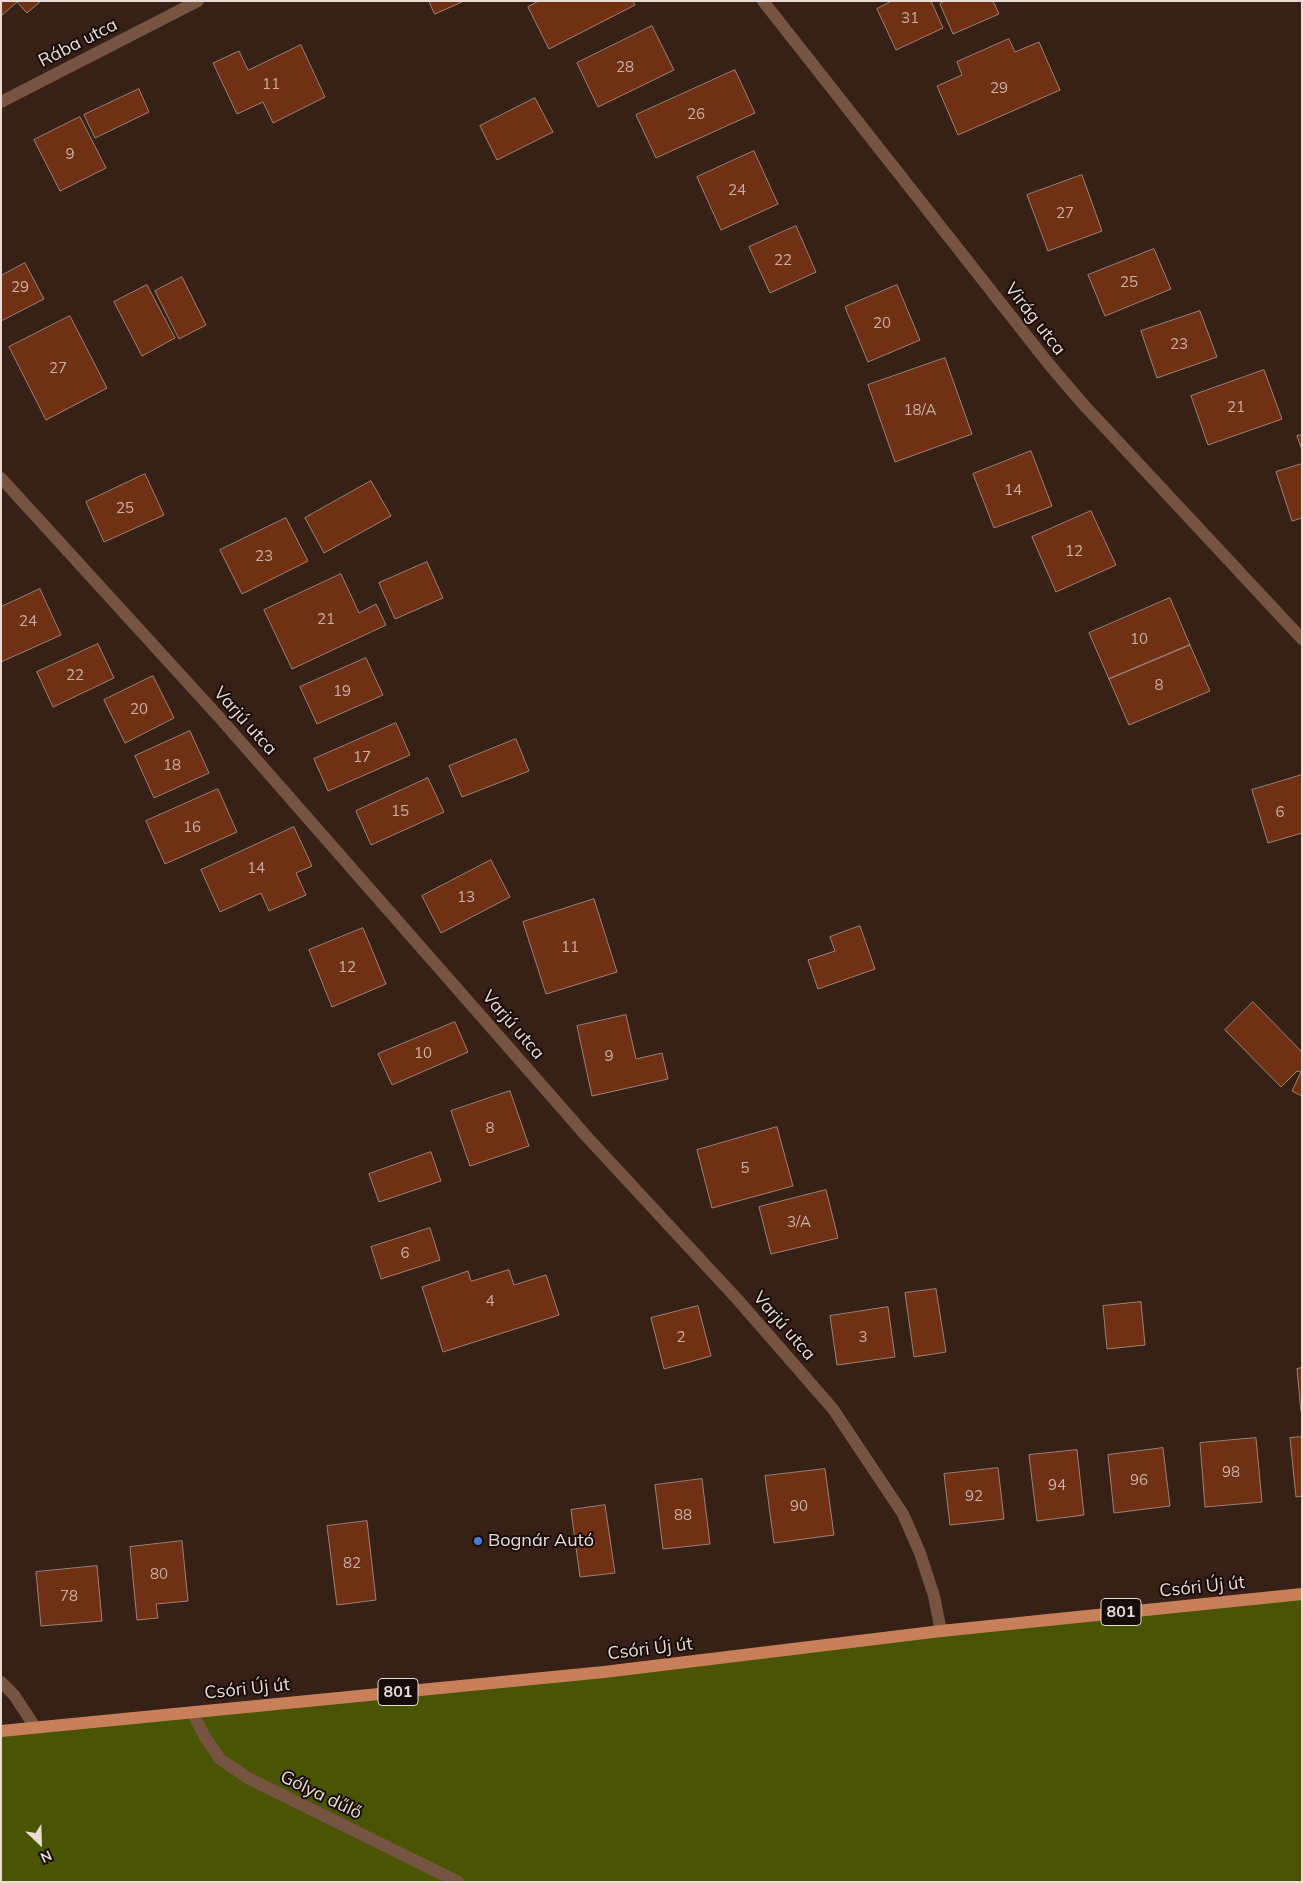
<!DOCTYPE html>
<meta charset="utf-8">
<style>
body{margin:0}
#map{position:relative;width:1303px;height:1883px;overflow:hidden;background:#372016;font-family:Mulish,sans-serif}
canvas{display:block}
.frame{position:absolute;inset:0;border:2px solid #ebdbd5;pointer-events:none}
.north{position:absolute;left:15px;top:1818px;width:50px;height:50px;-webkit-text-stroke:4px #170c08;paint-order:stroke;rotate:156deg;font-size:14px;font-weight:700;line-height:20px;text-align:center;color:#ebdbd5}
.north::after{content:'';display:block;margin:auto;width:18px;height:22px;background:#ebdbd5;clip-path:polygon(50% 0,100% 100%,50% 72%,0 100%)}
</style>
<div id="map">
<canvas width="1303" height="1883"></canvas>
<div class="frame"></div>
<div class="north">N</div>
</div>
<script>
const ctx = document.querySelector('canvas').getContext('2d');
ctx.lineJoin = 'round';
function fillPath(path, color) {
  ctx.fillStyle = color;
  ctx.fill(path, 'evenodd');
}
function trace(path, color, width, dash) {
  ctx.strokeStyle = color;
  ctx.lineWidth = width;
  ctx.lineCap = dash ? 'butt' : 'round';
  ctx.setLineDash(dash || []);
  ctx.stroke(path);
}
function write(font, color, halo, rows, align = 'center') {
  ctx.font = font + ' Mulish,sans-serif';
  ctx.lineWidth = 4;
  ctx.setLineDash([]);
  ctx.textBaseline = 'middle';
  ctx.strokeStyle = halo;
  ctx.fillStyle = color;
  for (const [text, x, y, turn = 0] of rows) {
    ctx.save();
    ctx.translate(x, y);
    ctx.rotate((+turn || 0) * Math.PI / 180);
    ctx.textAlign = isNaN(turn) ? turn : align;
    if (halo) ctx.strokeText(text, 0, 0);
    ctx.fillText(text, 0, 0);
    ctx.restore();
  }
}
fillPath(new Path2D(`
 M1302,1594V1882H1V1731Z`), '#495504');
const building = new Path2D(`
 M1,1H41L27,13L17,2L2,15Z
 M429,1H464L435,14Z
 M539,1H633L635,5L549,49L528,7Z
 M892,1H931L943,28L896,50L877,9Z
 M945,1H993L999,14L953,34L940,4Z
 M652,26L674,70L598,107L577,63Z
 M1009,39L1015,52L1039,42L1060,90L958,135L937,86L962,75L957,62Z
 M301,45L325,97L273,123L263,102L237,114L213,63L239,51L248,70Z
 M735,70L755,113L656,158L636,115Z
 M139,89L149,112L95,138L84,115Z
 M535,98L553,132L497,160L480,126Z
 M80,117L106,168L60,191L34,140Z
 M754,151L778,204L721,230L697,177Z
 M1082,175L1102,231L1048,251L1027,195Z
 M796,226L816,272L770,293L749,247Z
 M1154,249L1171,289L1105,316L1088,275Z
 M25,263L44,299L1,321V276Z
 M182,277L206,325L179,339L155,291Z
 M147,285L175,338L142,356L114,302Z
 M897,285L920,340L868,362L845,307Z
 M1200,311L1217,357L1157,378L1141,331Z
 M70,316L107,388L46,420L9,347Z
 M945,358L972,434L895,462L868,385Z
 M1264,370L1282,419L1208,445L1191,396Z
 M1302,435V450L1297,436Z
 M1031,451L1052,506L994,528L973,474Z
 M1302,464V518L1292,521L1276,472Z
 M145,474L164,515L104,542L86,502Z
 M371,481L391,516L324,553L305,518Z
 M1091,511L1116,565L1056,592L1032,537Z
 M286,518L308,561L242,594L220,550Z
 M427,562L443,598L395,619L379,583Z
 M341,574L359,613L376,604L386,625L292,669L264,610Z
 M40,589L61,635L1,662V607Z
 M1170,598L1190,645L1109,679L1089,633Z
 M98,644L114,678L53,707L37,672Z
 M1190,645L1210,691L1129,725L1109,679Z
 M366,658L383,695L317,724L300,687Z
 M153,676L174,718L125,743L104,700Z
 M396,723L410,755L328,791L314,759Z
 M190,731L209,773L154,798L135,756Z
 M516,739L529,771L462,797L449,766Z
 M1302,775V833L1268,843L1252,790Z
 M428,778L444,812L371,845L356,811Z
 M218,789L237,832L165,864L146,821Z
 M294,827L312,866L296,873L306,895L269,911L261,893L220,912L201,870Z
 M491,860L510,897L441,933L422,896Z
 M594,899L617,972L546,994L523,922Z
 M860,926L875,969L818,989L808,960L835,951L830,937Z
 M363,928L386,984L332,1007L309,950Z
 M1253,1002L1302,1052V1096L1292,1091L1301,1072L1297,1071L1281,1087L1225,1030Z
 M626,1015L636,1059L662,1053L668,1079L592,1096L577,1026Z
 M455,1022L468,1052L392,1085L378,1054Z
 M510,1091L529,1146L470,1166L451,1111Z
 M777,1127L793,1186L712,1208L697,1150Z
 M431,1152L441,1181L379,1202L369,1174Z
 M826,1190L838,1238L771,1254L759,1207Z
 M430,1228L440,1260L381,1279L371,1247Z
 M509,1270L514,1285L546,1275L559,1315L443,1352L422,1287L468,1271L471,1281Z
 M936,1289L946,1352L914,1357L905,1293Z
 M1141,1302L1145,1345L1107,1349L1103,1306Z
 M698,1306L711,1356L664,1369L651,1318Z
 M888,1307L895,1357L837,1365L830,1316Z
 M1302,1368V1411H1301L1297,1369Z
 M1302,1437V1496L1296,1497L1290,1438Z
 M1256,1438L1262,1502L1205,1507L1200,1443Z
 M1163,1448L1170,1506L1114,1513L1108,1455Z
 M1077,1450L1084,1515L1037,1521L1029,1455Z
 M998,1468L1004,1519L950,1525L944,1474Z
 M825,1469L834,1535L774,1543L765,1476Z
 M702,1479L710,1544L663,1549L655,1485Z
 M605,1505L615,1573L580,1577L571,1510Z
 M367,1521L376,1600L337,1605L327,1526Z
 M182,1541L188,1601L156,1604L158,1618L137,1620L130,1547Z
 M97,1566L102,1621L41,1626L36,1572Z`);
fillPath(building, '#6f3014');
trace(building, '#9f8277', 1);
trace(new Path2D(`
 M763,1L1048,363L1083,404L1302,639
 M1,102L198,1
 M1,478L219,717L588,1138L738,1300L833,1409L903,1514L920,1553L934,1596L941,1631
 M1,1682L14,1695L35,1727
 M192,1712L205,1737L220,1759L248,1778L458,1882`), '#775442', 12);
trace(new Path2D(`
 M1,1731L604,1672L941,1631L1302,1594`), '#c8805a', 12);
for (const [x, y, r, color] of [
 [478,1541,5,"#3f7fe0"]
]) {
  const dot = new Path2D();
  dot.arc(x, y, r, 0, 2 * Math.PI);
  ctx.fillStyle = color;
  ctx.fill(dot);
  trace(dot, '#170c08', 2);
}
write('15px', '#ccb0a5', null, [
 ["31",910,18],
 ["28",625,67],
 ["11",271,84],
 ["29",999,88],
 ["26",696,114],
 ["9",70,154],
 ["24",737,190],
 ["27",1065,213],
 ["22",783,260],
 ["25",1129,282],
 ["29",20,287],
 ["20",882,323],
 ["23",1179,344],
 ["27",58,368],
 ["21",1236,407],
 ["18/A",920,410],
 ["14",1013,490],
 ["25",125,508],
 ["12",1074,551],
 ["23",264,556],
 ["21",326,619],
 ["24",28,621],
 ["10",1139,639],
 ["22",75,675],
 ["8",1159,685],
 ["19",342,691],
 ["20",139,709],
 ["17",362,757],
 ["18",172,765],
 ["15",400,811],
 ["6",1280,812],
 ["16",192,827],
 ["14",256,868],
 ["13",466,897],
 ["11",570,947],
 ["12",347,967],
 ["10",423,1053],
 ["9",609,1056],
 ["8",490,1128],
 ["5",745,1168],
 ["3/A",799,1222],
 ["6",405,1253],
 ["4",490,1301],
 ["2",681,1337],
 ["3",863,1337],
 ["98",1231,1472],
 ["96",1139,1480],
 ["94",1057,1485],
 ["92",974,1496],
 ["90",799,1506],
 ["88",683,1515],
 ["82",352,1563],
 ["80",159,1574],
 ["78",69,1596]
]);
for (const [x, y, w] of [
 [1121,1612,40],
 [398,1692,40]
]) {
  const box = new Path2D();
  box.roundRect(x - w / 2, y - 13.5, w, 27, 4);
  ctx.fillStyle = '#170c08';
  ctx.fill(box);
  trace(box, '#ebdbd5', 1);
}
write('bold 16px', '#ebdbd5', null, [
 ["801",1121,1612],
 ["801",398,1692]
]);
write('18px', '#ebdbd5', '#170c08', [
 ["Rába utca",78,43,-27],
 ["Virág utca",1035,319,52],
 ["Varjú utca",245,721,48],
 ["Varjú utca",513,1025,49],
 ["Varjú utca",784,1326,49],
 ["Csóri Új út",1202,1587,-6],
 ["Csóri Új út",650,1649,-7],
 ["Csóri Új út",247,1689,-6],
 ["Gólya dűlő",321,1795,26]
]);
write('18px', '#ebdbd5', '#170c08', [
 ["Bognár Autó",488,1541]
], 'left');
</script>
